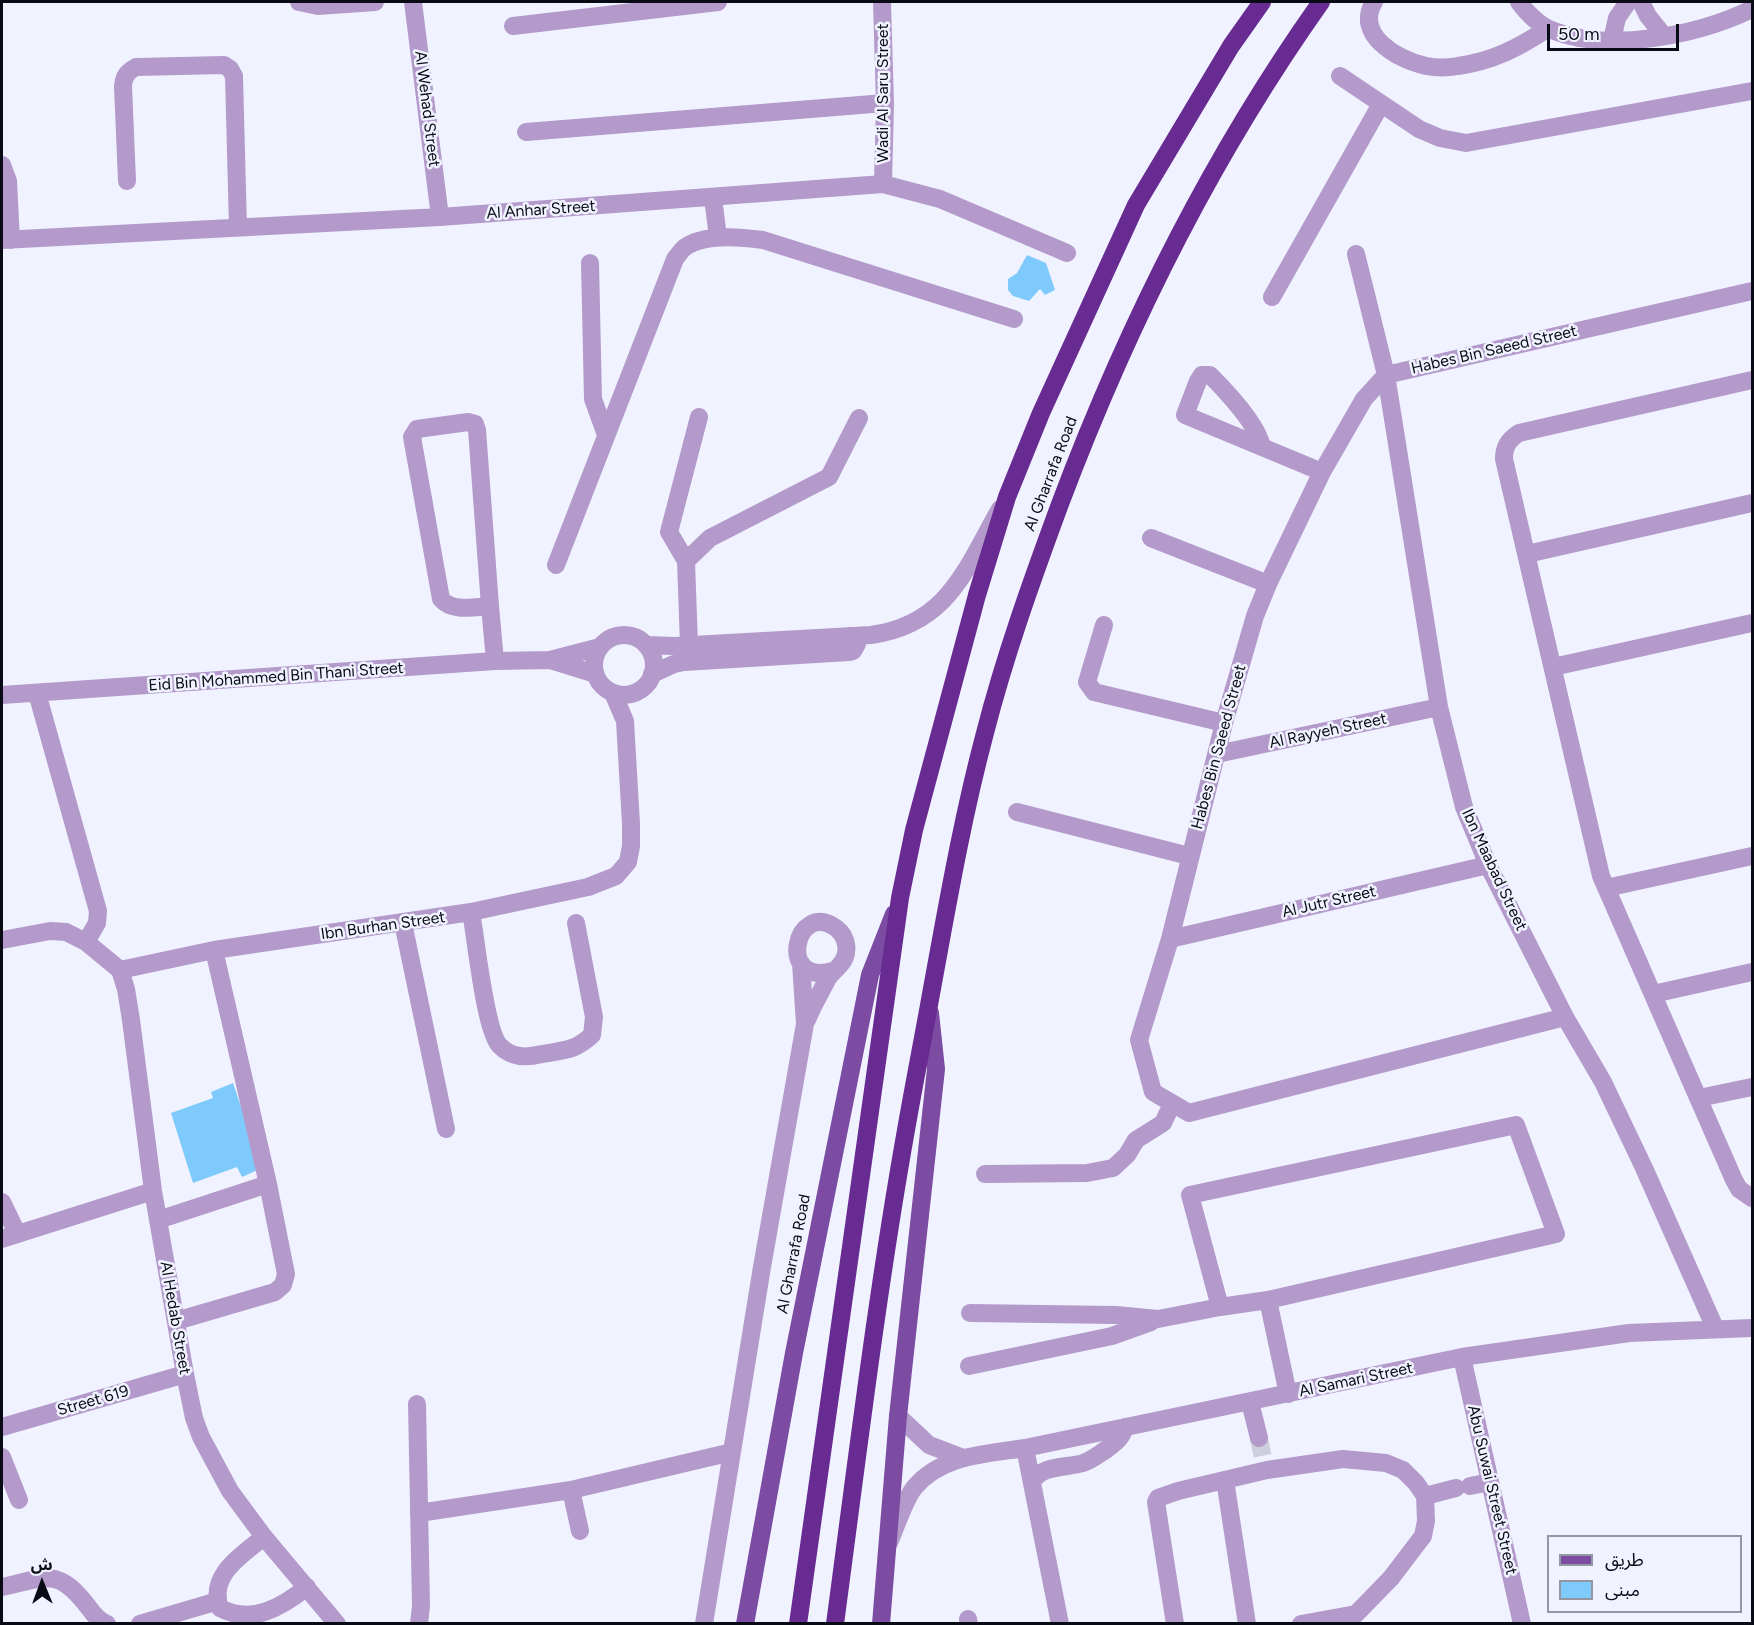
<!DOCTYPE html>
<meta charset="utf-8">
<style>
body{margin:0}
#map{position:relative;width:1754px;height:1625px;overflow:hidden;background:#f0f3ff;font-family:Figtree,"Noto Sans Arabic",sans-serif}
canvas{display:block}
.frame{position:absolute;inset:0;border:3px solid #090b14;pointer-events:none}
.legend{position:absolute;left:1547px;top:1535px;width:195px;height:78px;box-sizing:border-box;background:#f0f3ff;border:2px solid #9496a1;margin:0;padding:8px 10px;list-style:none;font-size:18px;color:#090b14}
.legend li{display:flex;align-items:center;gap:12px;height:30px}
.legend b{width:30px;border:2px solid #9496a1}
.north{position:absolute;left:12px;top:1553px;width:60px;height:60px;-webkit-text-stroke:4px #f0f3ff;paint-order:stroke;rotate:359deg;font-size:16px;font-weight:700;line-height:24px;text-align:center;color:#090b14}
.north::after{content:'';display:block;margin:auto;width:21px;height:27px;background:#090b14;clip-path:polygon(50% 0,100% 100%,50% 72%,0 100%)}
.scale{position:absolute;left:1547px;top:24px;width:132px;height:27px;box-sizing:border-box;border:3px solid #090b14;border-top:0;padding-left:8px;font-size:18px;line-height:21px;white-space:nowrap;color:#090b14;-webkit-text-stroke:4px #f0f3ff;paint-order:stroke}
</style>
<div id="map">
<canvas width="1754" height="1625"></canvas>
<div class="frame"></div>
<ul class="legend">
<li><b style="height:8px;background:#7c4ba2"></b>طريق</li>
<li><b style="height:16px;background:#7ecafd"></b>مبنى</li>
</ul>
<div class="north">ش</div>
<div class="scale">50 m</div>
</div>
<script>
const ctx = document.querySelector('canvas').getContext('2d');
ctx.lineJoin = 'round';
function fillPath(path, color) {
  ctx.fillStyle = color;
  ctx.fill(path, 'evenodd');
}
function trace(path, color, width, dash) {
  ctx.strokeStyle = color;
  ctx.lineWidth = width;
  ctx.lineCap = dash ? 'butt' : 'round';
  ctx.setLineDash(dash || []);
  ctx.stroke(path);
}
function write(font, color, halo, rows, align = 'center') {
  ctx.font = font + ' Figtree,sans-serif';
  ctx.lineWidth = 5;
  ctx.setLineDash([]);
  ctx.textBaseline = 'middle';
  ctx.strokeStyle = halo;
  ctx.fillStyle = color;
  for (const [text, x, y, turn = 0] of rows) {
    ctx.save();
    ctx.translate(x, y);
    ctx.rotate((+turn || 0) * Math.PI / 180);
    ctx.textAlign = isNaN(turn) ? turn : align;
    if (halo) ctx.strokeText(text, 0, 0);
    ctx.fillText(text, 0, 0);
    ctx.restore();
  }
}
fillPath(new Path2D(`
 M1027,255L1046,263L1055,290L1045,295L1040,289L1029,301L1013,296L1008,290V279L1017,273Z
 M233,1083L262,1168L242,1177L237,1167L193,1183L171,1113L213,1098L211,1092Z`), '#7ecafd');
trace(new Path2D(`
 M1259,1438L1263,1458`), '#cdd0dc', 18, [18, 9]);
trace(new Path2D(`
 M299,2L318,6L375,2
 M413,2L440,217
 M882,2L885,103L883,184
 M1374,2C1354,35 1397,59 1426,66C1436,68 1447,68 1458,66C1493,61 1518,48 1547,29
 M1519,2C1526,12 1538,24 1549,29C1608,54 1698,35 1752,9
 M1641,2L1648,16L1664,36
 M513,26L718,2
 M1612,40L1617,18L1628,2
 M1340,76L1419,129L1440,138L1466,143L1752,91
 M526,132L885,103
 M2,165L8,181L11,240
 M127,181L123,86C124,76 127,72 136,67L224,65L230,69L234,76L238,228
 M713,198L718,237
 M2,240L440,217L883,184L940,199L1067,253
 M1356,254L1386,375L1439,707L1464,807L1488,865L1565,1017L1603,1082L1644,1168L1715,1328
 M590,263L593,399L606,435
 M1272,297L1381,104
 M1752,380L1519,433C1508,440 1504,447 1504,459L1601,876L1734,1180L1739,1189L1752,1198
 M468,422L475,424L477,430L490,606C474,607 452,612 441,599L412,437L417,429Z
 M1262,447C1258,425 1226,391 1210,375H1202L1198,381L1185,415L1322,472
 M1151,538L1268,584
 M1527,554L1752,503
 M686,561L710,538L829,477L859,418
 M556,565L675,259C678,255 681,251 684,248C704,233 741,237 763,240L1014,319
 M490,606L495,661
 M1104,625L1087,682L1094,692L1224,723
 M594 665a30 30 0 1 1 60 0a30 30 0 1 1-60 0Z
 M646,645L675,646L871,635C948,624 965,570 1000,509
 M689,645L686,561L669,532L699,417
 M550,660L595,674
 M1553,667L1752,623
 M652,674L674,664L684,662L849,652L853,651L857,644L856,640L849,636
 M37,693L98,911L97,923L86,942
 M2,695L495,661L550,660L600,647
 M1217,754L1439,707
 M1017,812L1189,856
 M1606,888L1752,856
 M471,912C476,938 485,1032 500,1046C512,1058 526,1058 542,1054C564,1050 575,1051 592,1035L594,1017L576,923
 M403,923L446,1129
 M1170,939L1488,865
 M2,940L50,931L66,932L86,942L120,970L126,989L131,1020L153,1191L185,1374L194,1418L201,1437L230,1491L264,1537L337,1624
 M120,970L214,950L471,912L588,887L616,876L628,862L631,846V824L625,721L613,693
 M1653,994L1752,972
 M1565,1017L1189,1113L1153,1092L1139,1040L1170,939L1224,723L1255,616L1268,584L1322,472L1364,399L1386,375L1752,291
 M807,1020C813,1005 821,992 828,978C832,972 836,970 840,965C850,954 848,937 836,928C795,899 776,987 833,971
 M1699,1098L1752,1087
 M985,1174L1087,1173L1113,1168L1127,1155L1136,1140L1163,1123L1172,1104
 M2,1202L17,1233
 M158,1220L268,1184
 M2,1239L153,1191
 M1268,1300L1220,1307L1190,1195L1516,1125L1556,1234L1268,1300L1288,1394
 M970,1313L1116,1315L1158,1319L1220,1307
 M176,1321L275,1292L283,1285L286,1274L268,1184L214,950
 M1462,1357L1522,1624
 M969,1366L1112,1336L1151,1322
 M1250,1402L1259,1438
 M417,1404L421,1606L419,1624
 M898,1416L929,1445L963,1458
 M2,1427L185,1374
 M1025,1448L1060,1624
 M2,1457L19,1500
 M1225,1480L1247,1624
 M1032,1483C1039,1465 1067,1468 1083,1463C1092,1460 1099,1454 1107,1449C1116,1442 1122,1438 1125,1427
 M1470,1486L1490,1482
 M571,1490L580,1531
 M1425,1496L1456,1488
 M419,1513L571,1490L732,1452
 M264,1537C242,1555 208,1575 220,1608C252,1625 282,1607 307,1587
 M889,1543C895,1529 905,1499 914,1488C941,1455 986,1454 1025,1448L1462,1357L1629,1333L1752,1328
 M2,1587C47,1577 58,1567 89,1608C94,1615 99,1621 107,1624
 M968,1619L969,1624
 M140,1624L218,1601
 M704,1624L762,1267L805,1024L801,963
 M1175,1624L1156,1502L1158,1498L1178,1491L1267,1470L1343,1459L1386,1463L1403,1470L1416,1483L1425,1496L1426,1521L1423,1536L1391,1578L1356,1614L1301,1624`), '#b39aca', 18);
trace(new Path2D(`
 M745,1624L794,1353L870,975L894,914
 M881,1624L898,1416L936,1069L930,1013`), '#7c4ba2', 18);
trace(new Path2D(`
 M798,1624L900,898L914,830L977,595L1007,497L1041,413L1136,205L1231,46L1262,2
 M835,1624C857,1459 877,1293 906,1130C914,1084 923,1039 931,994C947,907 962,819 985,733C1005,655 1032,580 1060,504C1127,326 1211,157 1321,2`), '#682b92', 18);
write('16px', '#090b14', '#f0f3ff', [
 ["Wadi Al Saru Street",883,93,-90],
 ["Al Wehad Street",427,109,83],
 ["Al Anhar Street",541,210,-4],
 ["Habes Bin Saeed Street",1494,350,-13],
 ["Al Gharrafa Road",1051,474,-69],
 ["Eid Bin Mohammed Bin Thani Street",276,677,-4],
 ["Al Rayyeh Street",1328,731,-12],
 ["Habes Bin Saeed Street",1219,747,-75],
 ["Ibn Maabad Street",1494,870,65],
 ["Al Jutr Street",1329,902,-13],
 ["Ibn Burhan Street",383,926,-8],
 ["Al Gharrafa Road",794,1254,-79],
 ["Al Hedab Street",175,1318,80],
 ["Al Samari Street",1356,1380,-12],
 ["Street 619",93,1401,-16],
 ["Abu Suwai Street Street",1492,1490,77]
]);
</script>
